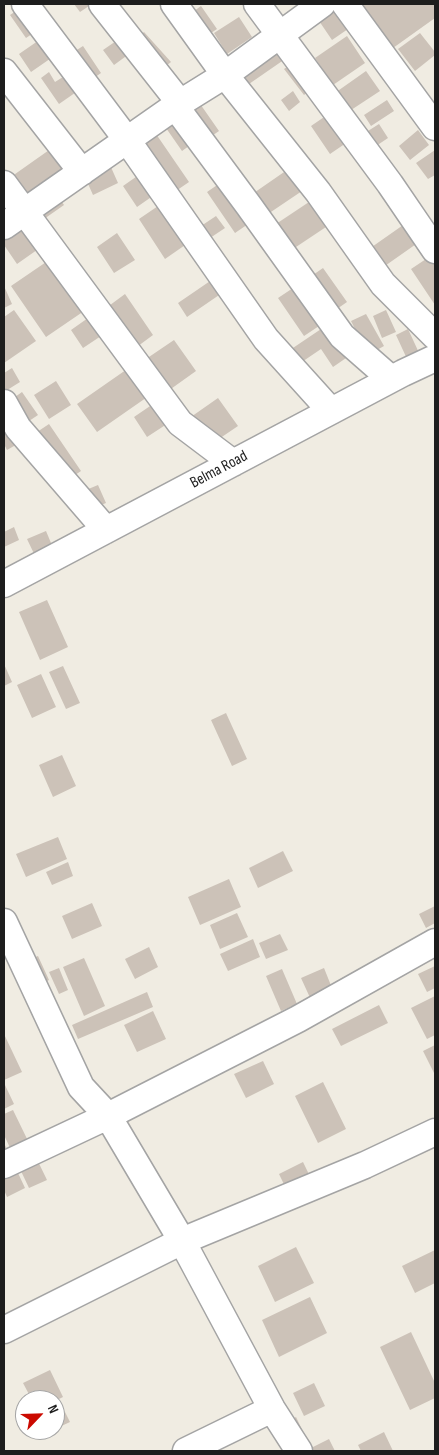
<!DOCTYPE html>
<style>
body{margin:0}
#map{position:relative;width:439px;height:1455px;overflow:hidden;background:#f0ece2;font-family:"Sofia Sans Condensed",sans-serif}
canvas{display:block}
.frame{position:absolute;inset:0;border:5px solid #1d1d1d;pointer-events:none}
.north{position:absolute;left:15px;top:1390px;width:50px;height:50px;box-sizing:border-box;background:#fff;border:1px solid #a5a5a5;border-radius:50%;rotate:66deg;font-size:14px;font-weight:700;line-height:20px;text-align:center;color:#1d1d1d}
.north::after{content:'';display:block;margin:auto;width:18px;height:22px;background:#cb0a00;clip-path:polygon(50% 0,100% 100%,50% 72%,0 100%)}
</style>
<div id="map">
<canvas width="439" height="1455"></canvas>
<div class="frame"></div>
<div class="north">N</div>
</div>
<script>
const ctx = document.querySelector('canvas').getContext('2d');
ctx.lineJoin = 'round';
function fillPath(path, color) {
  ctx.fillStyle = color;
  ctx.fill(path, 'evenodd');
}
function trace(path, color, width, dash) {
  ctx.strokeStyle = color;
  ctx.lineWidth = width;
  ctx.lineCap = dash ? 'butt' : 'round';
  ctx.setLineDash(dash || []);
  ctx.stroke(path);
}
function write(font, color, halo, rows, align = 'center') {
  ctx.font = font + ' "Sofia Sans Condensed",sans-serif';
  ctx.lineWidth = 4;
  ctx.setLineDash([]);
  ctx.textBaseline = 'middle';
  ctx.strokeStyle = halo;
  ctx.fillStyle = color;
  for (const [text, x, y, turn = 0] of rows) {
    ctx.save();
    ctx.translate(x, y);
    ctx.rotate((+turn || 0) * Math.PI / 180);
    ctx.textAlign = isNaN(turn) ? turn : align;
    if (halo) ctx.strokeText(text, 0, 0);
    ctx.fillText(text, 0, 0);
    ctx.restore();
  }
}
fillPath(new Path2D(`
 M74,4H92L80,12Z
 M332,4L348,29L332,40L315,15Z
 M362,4H434L435,6V18L393,48Z
 M201,6L217,29L205,37L190,14Z
 M22,7L38,30L26,38L10,15Z
 M239,17L252,37L227,54L214,33Z
 M144,32L171,62L161,70L135,40Z
 M420,33L435,52V55L415,71L398,49Z
 M45,36L57,54L31,72L19,54Z
 M347,36L365,63L333,85L315,58Z
 M119,39L129,54L114,65L103,50Z
 M278,42L288,57L249,84L239,68Z
 M83,46L101,73L88,82L69,55Z
 M294,62L314,87L304,95L284,69Z
 M366,71L380,91L345,114L332,95Z
 M49,72L55,82L71,72L82,88L59,104L41,78Z
 M293,91L300,102L289,111L281,100Z
 M196,98L219,131L206,140L183,107Z
 M387,100L394,111L371,126L364,115Z
 M330,113L349,141L330,154L311,126Z
 M180,118L196,141L182,151L166,128Z
 M379,124L388,138L370,150L360,136Z
 M418,130L429,145L410,160L399,146Z
 M154,131L189,182L170,195L135,144Z
 M52,148L66,169L22,199L8,179Z
 M435,150V175L428,179L416,163Z
 M110,165L118,183L93,195L85,177Z
 M287,170L302,191L262,218L248,197Z
 M143,172L157,193L137,207L123,186Z
 M226,179L254,220L235,233L207,192Z
 M58,196L64,205L44,219L37,210Z
 M312,200L329,225L290,251L273,226Z
 M161,204L188,243L165,259L139,219Z
 M216,216L225,228L207,240L198,228Z
 M27,220L44,245L17,264L4,245V236Z
 M406,223L419,242L382,268L369,249Z
 M117,233L135,260L114,273L97,247Z
 M432,255L435,259V305L411,269Z
 M52,258L87,309L46,337L11,286Z
 M323,268L347,302L334,311L310,277Z
 M216,277L225,291L187,317L178,303Z
 M4,286L12,304L4,308Z
 M296,286L322,324L304,336L278,298Z
 M125,294L153,335L130,352L102,311Z
 M14,310L36,341L4,363V317Z
 M386,310L396,332L382,338L373,316Z
 M366,314L384,346L368,355L351,321Z
 M88,318L101,336L83,348L71,330Z
 M327,325L349,356L333,367L321,349L293,368L284,354Z
 M408,329L420,355L408,361L396,335Z
 M174,340L196,371L168,391L146,359Z
 M133,365L153,393L97,432L77,404Z
 M12,368L20,382L4,392V373Z
 M56,381L71,405L49,419L34,395Z
 M22,392L38,415L23,425L8,402Z
 M218,398L238,426L207,447L188,419Z
 M156,402L170,422L147,437L134,417Z
 M4,418L21,442L7,450L4,444Z
 M49,424L81,471L63,483L31,436Z
 M98,485L106,503L82,513L74,495Z
 M14,527L19,540L4,547V532Z
 M46,531L56,555L38,562L27,539Z
 M47,600L68,647L40,660L19,612Z
 M4,664L12,682L4,686Z
 M63,666L80,703L66,709L49,672Z
 M41,674L56,707L32,718L17,685Z
 M226,713L247,759L232,766L211,720Z
 M62,755L76,786L53,797L39,765Z
 M58,837L67,859L26,877L16,854Z
 M283,851L293,871L258,888L249,868Z
 M68,862L73,876L52,885L46,872Z
 M229,879L241,907L200,925L188,897Z
 M92,903L102,926L72,939L62,916Z
 M435,906V923L426,928L419,914Z
 M237,913L248,937L220,949L210,925Z
 M280,934L288,950L266,959L259,943Z
 M253,939L260,957L228,971L220,954Z
 M149,947L158,967L135,979L125,959Z
 M38,956L49,980L39,985L28,960Z
 M84,958L105,1006L84,1016L63,967Z
 M435,966V988L427,992L418,974Z
 M59,968L68,990L59,994L49,972Z
 M324,968L334,993L312,1002L301,978Z
 M282,969L297,1004L281,1011L266,976Z
 M147,992L153,1007L78,1039L72,1025Z
 M435,996V1035L427,1039L411,1008Z
 M379,1005L388,1023L341,1046L332,1029Z
 M153,1011L166,1039L137,1052L124,1025Z
 M4,1034L22,1072L4,1080Z
 M435,1045V1072L434,1073L423,1051Z
 M263,1061L274,1084L246,1098L234,1074Z
 M323,1082L346,1129L318,1143L295,1096Z
 M4,1085H5L14,1104L4,1109Z
 M13,1110L47,1180L29,1188L4,1135V1114Z
 M4,1143L25,1188L7,1197L4,1190Z
 M303,1162L318,1193L294,1205L279,1174Z
 M296,1247L314,1283L275,1302L258,1266Z
 M435,1250V1283L415,1293L402,1266Z
 M310,1297L327,1333L279,1357L262,1320Z
 M411,1332L435,1383V1398L410,1410L380,1347Z
 M50,1370L63,1397L55,1401V1400H32L23,1383Z
 M314,1383L325,1406L304,1416L293,1393Z
 M62,1406L70,1422L55,1429V1410Z
 M296,1417L311,1448L329,1439L335,1451H294L282,1425Z
 M384,1432L393,1451H361L358,1445Z`), '#ccc2b8');
const street = new Path2D(`
 M25,4L127,140L266,339L331,411
 M102,4L180,103
 M174,4L225,75L318,192L383,284L435,336
 M257,4L390,184L435,250
 M345,4L435,127
 M4,72L82,172
 M175,106L249,206L342,336L391,379
 M4,184L180,423L233,463
 M4,226L180,103L225,75L322,4
 M4,403L18,428L106,530
 M4,584L403,373L435,358
 M4,922L81,1087L108,1116L182,1241L272,1409L299,1451
 M4,1165L108,1116L298,1019L435,942
 M4,1330L182,1241L365,1165L435,1132
 M186,1451L272,1409`);
trace(street, '#a4a4a4', 29);
trace(street, '#fff', 26);
write('16px', '#1d1d1d', '#fff', [
 ["Belma Road",219,470,-28]
]);
</script>
